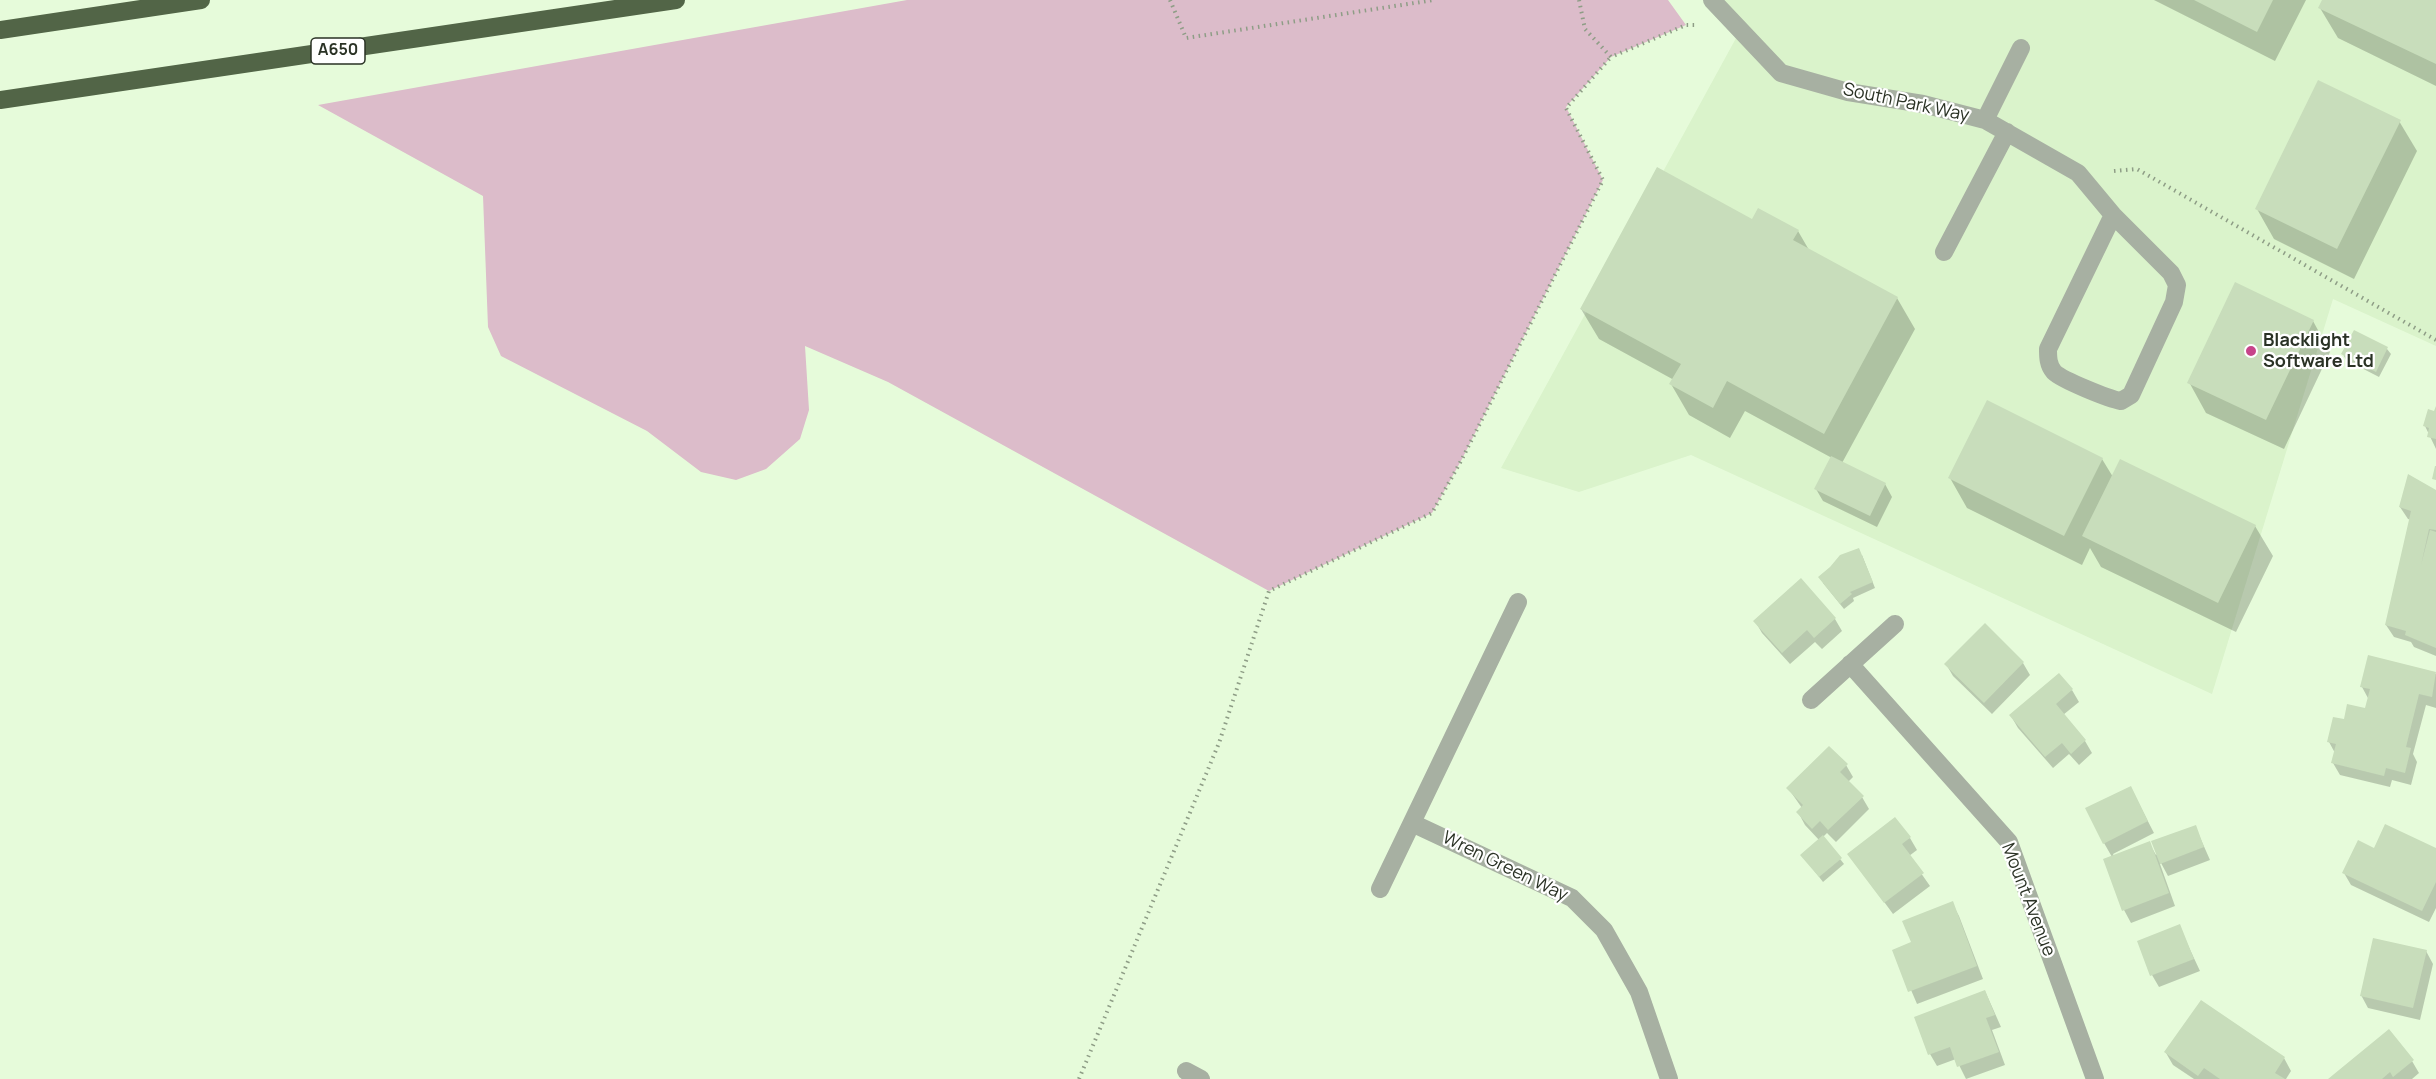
<!DOCTYPE html>
<style>
body{margin:0}
canvas{display:block;background:#e6fbda}
</style>
<canvas width="2436" height="1079"></canvas>
<script>
const ctx = document.querySelector('canvas').getContext('2d');
ctx.lineJoin = 'round';
function fillPath(path, color) {
  ctx.fillStyle = color;
  ctx.fill(path, 'evenodd');
}
function trace(path, color, width, dash) {
  ctx.strokeStyle = color;
  ctx.lineWidth = width;
  ctx.lineCap = dash ? 'butt' : 'round';
  ctx.setLineDash(dash || []);
  ctx.stroke(path);
}
function write(font, color, halo, rows, align = 'center') {
  ctx.font = font + ' Manrope,sans-serif';
  ctx.lineWidth = 4.5;
  ctx.setLineDash([]);
  ctx.textBaseline = 'middle';
  ctx.strokeStyle = halo;
  ctx.fillStyle = color;
  for (const [text, x, y, turn = 0] of rows) {
    ctx.save();
    ctx.translate(x, y);
    ctx.rotate((+turn || 0) * Math.PI / 180);
    ctx.textAlign = isNaN(turn) ? turn : align;
    if (halo) ctx.strokeText(text, 0, 0);
    ctx.fillText(text, 0, 0);
    ctx.restore();
  }
}
fillPath(new Path2D(`
 M1712,0H2436V346L2333,299L2212,694L1691,455L1579,492L1501,468L1741,29Z`), '#daf3cb');
fillPath(new Path2D(`
 M907,0H1668L1686,25L1611,57L1566,107L1603,180L1462,459L1432,513L1269,591L888,382L805,346L809,410L800,439L766,469L736,480L701,472L647,431L501,356L488,327L483,196L318,105Z`), '#dcbcca');
fillPath(new Path2D(`
 M2154,0H2306L2275,61Z
 M2324,0H2436V86L2338,38L2320,8Z
 M2399,121L2417,151L2354,279L2274,239L2257,209Z
 M1753,221L1798,231L1809,250L1897,298L1915,329L1842,463L1885,484L1892,497L1877,527L1823,501L1816,489L1832,458L1745,411L1730,438L1689,415L1671,384L1674,380L1599,339L1581,309Z
 M2313,321L2330,352L2284,449L2206,413L2189,382Z
 M2355,332L2387,349L2391,354L2379,377L2346,360L2343,354Z
 M2436,409V449L2425,426Z
 M2102,459L2113,477L2255,526L2273,556L2236,632L2101,567L2090,548L2082,565L1967,508L1950,478Z
 M2436,492V656L2414,647L2411,642L2394,637L2386,625L2411,520L2408,519L2400,507Z
 M1862,555L1875,588L1853,598L1854,601L1844,609L1823,583Z
 M1835,619L1842,631L1822,649L1815,642L1790,664L1762,633L1755,621Z
 M2369,657L2436,674V708L2426,705L2413,754L2417,762L2411,785L2392,780L2390,787L2340,775L2333,763L2335,753L2329,742L2345,721L2366,710L2369,700L2362,687Z
 M2023,663L2030,675L1992,714L1953,676L1946,664Z
 M2072,690L2079,702L2063,715L2085,741L2092,753L2079,765L2069,754L2053,768L2018,728L2011,716Z
 M1846,765L1853,777L1848,782L1862,797L1869,809L1836,842L1827,833L1823,837L1844,864L1823,882L1802,855L1819,840L1805,825L1798,812L1802,808L1788,788Z
 M2137,800L2154,833L2113,854L2114,856L2149,843L2156,855L2195,826L2210,860L2168,876L2161,863L2160,864L2175,906L2131,923L2124,910L2105,860L2112,857L2104,843Z
 M1910,838L1917,850L1909,856L1930,886L1893,914L1849,854Z
 M2436,849V908L2429,922L2351,885L2344,873L2375,850Z
 M1952,903L1959,916L1983,979L1917,1004L1894,950L1913,943Z
 M2179,926L2200,971L2159,987L2152,975Z
 M2426,951L2433,964L2420,1020L2368,1008L2361,995Z
 M1985,991L2001,1027L1992,1030L2005,1065L1966,1079L1956,1059L1937,1066L1930,1054Z
 M2201,1002L2284,1058L2291,1071L2286,1079H2194L2173,1065L2166,1053Z
 M2412,1061L2419,1073L2412,1079H2331Z`), '#0003');
fillPath(new Path2D(`
 M2194,0H2273L2257,32Z
 M2322,0H2436V64L2318,8Z
 M2318,80L2401,120L2337,249L2255,209Z
 M1657,167L1752,219L1758,208L1799,230L1793,240L1898,297L1824,434L1727,381L1713,408L1669,384L1681,364L1580,309Z
 M2235,282L2314,320L2266,420L2187,383Z
 M2354,330L2388,347L2376,372L2341,354Z
 M1987,400L2103,458L2064,536L1948,478Z
 M2436,406V439L2427,437L2429,428L2423,426L2428,409L2434,411Z
 M1831,456L1886,483L1870,516L1814,489Z
 M2120,459L2256,525L2218,603L2082,536Z
 M2435,466H2436V480L2432,479Z
 M2408,474L2436,490V530L2429,529L2421,565L2430,530L2436,532V648L2405,635L2406,631L2385,625L2411,511L2399,507Z
 M1859,548L1873,582L1850,592L1852,594L1840,604L1818,577L1830,567L1840,555Z
 M1801,578L1836,618L1814,638L1807,630L1782,653L1753,621Z
 M1985,623L2024,662L1984,703L1944,664Z
 M2368,655L2436,672L2432,697L2419,694L2406,747L2411,748L2405,773L2386,768L2384,776L2331,763L2336,744L2327,742L2333,717L2344,719L2347,704L2365,708L2370,689L2360,687Z
 M2059,673L2073,689L2056,704L2086,740L2071,754L2062,743L2045,757L2009,715Z
 M1829,746L1848,764L1840,772L1864,796L1828,830L1820,821L1812,829L1796,812L1803,805L1786,788Z
 M2131,786L2148,821L2103,844L2085,808Z
 M1895,817L1911,837L1902,844L1924,873L1884,903L1847,854Z
 M2385,824L2436,848V882L2422,911L2342,873L2358,840L2374,848Z
 M2196,825L2204,847L2160,864L2151,841Z
 M1823,835L1842,858L1819,877L1800,855Z
 M2150,841L2169,893L2122,911L2103,859Z
 M1953,901L1977,966L1908,992L1892,950L1911,942L1902,921Z
 M2180,924L2194,959L2150,976L2137,941Z
 M2373,938L2427,950L2413,1008L2360,996Z
 M1985,990L1995,1015L1986,1018L1999,1052L1957,1067L1950,1047L1928,1055L1914,1017Z
 M2201,1000L2285,1057L2275,1073L2285,1079H2220L2204,1068L2198,1076L2164,1052Z
 M2389,1029L2414,1060L2393,1077L2390,1072L2382,1079H2328Z`), '#c8ddbb');
trace(new Path2D(`
 M1170,0L1186,38L1434,0
 M1579,0L1585,29L1611,57L1686,25H1695
 M2114,171L2137,169L2436,340
 M1079,1079L1219,743L1269,591L1432,513L1462,459L1603,180L1566,108L1611,57`), '#8e9d86', 4, [1.5, 4.5]);
trace(new Path2D(`
 M1712,0L1781,73L1848,92L1923,104L1985,120L2078,173L2113,215L2171,273L2177,285L2174,302L2131,395L2121,401C2109,399 2062,380 2054,372C2048,365 2048,357 2048,349L2113,215
 M1985,120L2021,48
 M1944,252L2007,132`), '#a7b0a2', 18);
trace(new Path2D(`
 M1850,664L2009,842L2095,1079
 M1811,700L1895,624
 M1412,823L1572,898L1604,930L1639,992L1669,1079
 M1380,889L1518,602
 M1186,1071L1201,1079`), '#a7b0a2', 18);
trace(new Path2D(`
 M0,30L201,0
 M0,100L676,0`), '#526547', 18);
for (const [x, y, r, color] of [
 [2251,351,6,"#c7448a"]
]) {
  const dot = new Path2D();
  dot.arc(x, y, r, 0, 2 * Math.PI);
  ctx.fillStyle = color;
  ctx.fill(dot);
  trace(dot, '#fff', 2);
}
for (const [x, y, w] of [
 [338,51,54]
]) {
  const box = new Path2D();
  box.roundRect(x - w / 2, y - 13, w, 26, 4.5);
  ctx.fillStyle = '#fff';
  ctx.fill(box);
  trace(box, '#2a3225', 1.5);
}
write('bold 16px', '#2a3225', null, [
 ["A650",338,51]
]);
write('18px', '#2a3225', '#fff', [
 ["South Park Way",1906,103,12],
 ["Wren Green Way",1505,867,26],
 ["Mount Avenue",2028,900,69]
]);
write('bold 18px', '#2a3225', '#fff', [
 ["Blacklight",2263,341],
 ["Software Ltd",2263,362]
], 'left');
</script>
